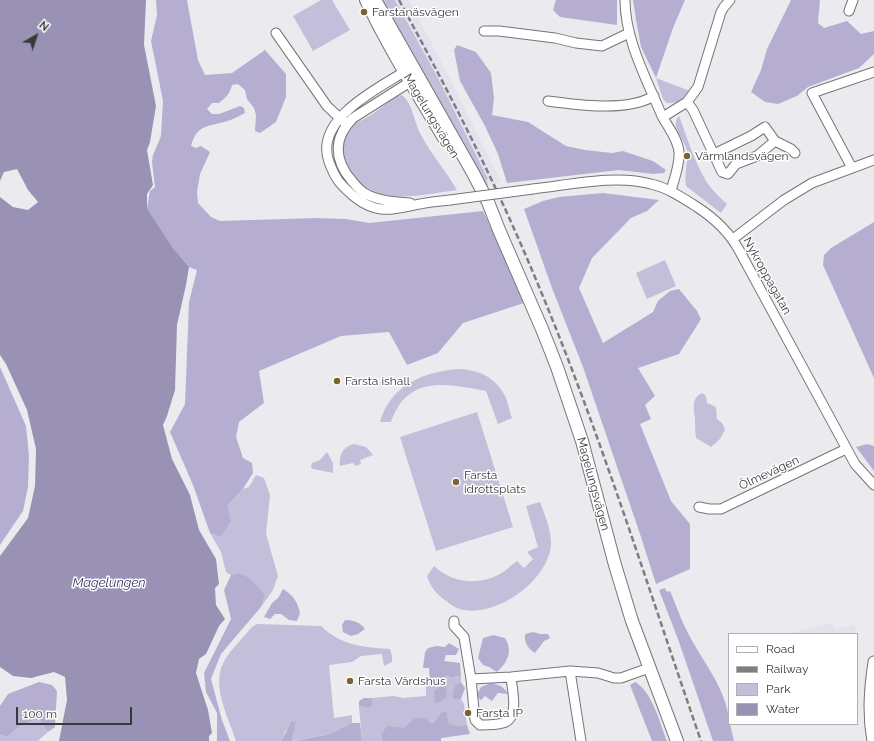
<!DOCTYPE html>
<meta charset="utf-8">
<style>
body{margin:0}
#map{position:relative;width:874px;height:741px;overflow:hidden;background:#ebebef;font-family:Raleway,sans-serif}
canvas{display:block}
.legend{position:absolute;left:728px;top:633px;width:130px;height:92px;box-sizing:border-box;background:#fff;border:1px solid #b0b0b0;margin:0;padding:5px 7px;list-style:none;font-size:12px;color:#39393a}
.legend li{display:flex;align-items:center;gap:8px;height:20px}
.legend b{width:20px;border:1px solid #b0b0b0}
.north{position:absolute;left:16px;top:16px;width:40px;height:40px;-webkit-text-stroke:3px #fff;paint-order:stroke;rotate:39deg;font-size:11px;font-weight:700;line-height:16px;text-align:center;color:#39393a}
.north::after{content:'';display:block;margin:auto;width:14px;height:18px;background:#39393a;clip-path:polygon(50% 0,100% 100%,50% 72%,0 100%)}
.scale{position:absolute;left:16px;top:707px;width:116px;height:18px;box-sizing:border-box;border:2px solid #39393a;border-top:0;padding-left:5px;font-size:12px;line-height:14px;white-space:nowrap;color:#39393a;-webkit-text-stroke:3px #fff;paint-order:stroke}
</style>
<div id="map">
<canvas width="874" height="741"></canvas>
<ul class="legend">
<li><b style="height:5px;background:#fff"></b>Road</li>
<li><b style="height:5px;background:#7e7e81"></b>Railway</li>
<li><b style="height:11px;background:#c3bed9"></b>Park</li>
<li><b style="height:11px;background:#9a92b4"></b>Water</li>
</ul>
<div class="north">N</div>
<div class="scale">100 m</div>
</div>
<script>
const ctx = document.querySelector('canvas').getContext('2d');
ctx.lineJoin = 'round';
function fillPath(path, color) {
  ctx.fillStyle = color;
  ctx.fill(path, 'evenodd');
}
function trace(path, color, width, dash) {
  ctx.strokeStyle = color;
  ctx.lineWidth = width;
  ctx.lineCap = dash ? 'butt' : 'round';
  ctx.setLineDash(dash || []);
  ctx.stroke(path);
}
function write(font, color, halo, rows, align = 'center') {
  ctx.font = font + ' Raleway,sans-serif';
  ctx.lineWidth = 3;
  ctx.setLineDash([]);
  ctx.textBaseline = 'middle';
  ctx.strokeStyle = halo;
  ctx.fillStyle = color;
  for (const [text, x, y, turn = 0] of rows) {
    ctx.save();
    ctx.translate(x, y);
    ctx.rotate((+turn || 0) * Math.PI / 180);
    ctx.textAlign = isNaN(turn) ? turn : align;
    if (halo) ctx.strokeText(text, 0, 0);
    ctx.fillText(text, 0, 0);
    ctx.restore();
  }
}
fillPath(new Path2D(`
 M395,0H409L451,80L501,182L488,185L486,180L488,179L439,80Z
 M833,623L834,629L855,625L856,634H786Z`), '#e5e2ee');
fillPath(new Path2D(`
 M321,0H332L350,30L313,51L293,16Z
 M381,0H395L439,80L488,179L486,180L488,185H485Z
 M656,78L690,91C682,98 679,104 667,103L663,99Z
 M402,95C413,104 414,122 421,135C431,154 446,171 457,190C424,194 387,206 359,182C352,176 346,168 344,159C341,144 346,131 356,120L358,122L371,115L397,96Z
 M679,116C687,137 694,161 706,181C712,190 719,197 727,204L721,213L686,186C684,175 688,162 687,151C685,139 669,126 679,116Z
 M665,260L676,286L647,299L636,273Z
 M457,369C476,369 494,376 504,394C508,401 509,410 512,418L498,424L486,391C446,383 407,375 391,422H380C390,386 423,372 457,369Z
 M702,393L706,396L707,403L716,407L717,419L722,423L725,429C722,437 718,442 711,447L696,438C695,431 695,425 695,418C694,409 691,398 702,393Z
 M477,412L513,527L436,551L400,437Z
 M354,444L366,447L373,455L360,460L361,464L355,466L353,463L340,466C339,455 342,447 354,444Z
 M327,452L333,463V473L313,469L311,467L312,463L320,460Z
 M256,475L264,478L270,495L266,534L278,576L273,590L261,607L265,596L238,573L231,575L226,572L221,552L210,533L221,537L231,521L228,505L243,489L249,487Z
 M540,502C545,516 552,531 551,546C547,581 498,616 464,610C457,609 451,605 445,600C437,595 430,586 427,576L434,566C452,583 478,586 500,574C506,571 511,565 517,561L524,568L533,559L527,552L538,547L526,506Z
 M257,624L321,626C342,646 362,647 390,649L392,656V662L384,666L382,654L361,656L352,662L329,665L334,718L352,715V723L330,734L292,741L296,723L286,730L281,741H236C228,715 209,684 226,658C233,647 244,637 252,627Z
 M446,676L452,678L456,676L461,677V682L458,684L453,699H461L464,704L467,725L456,726L449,723L446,710L442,712L433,723L429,722L404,728L381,735L382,741H362L359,706L370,708L373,704L372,698L394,696L403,698L426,696V681C433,680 438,677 446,676Z
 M38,718L48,732L38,741H0V735L7,737L19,727Z`), '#c3bed9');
fillPath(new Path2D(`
 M156,0H187L198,60L205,75L232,73L265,50L286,74V97L276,122L260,133L255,131L256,115L254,108L247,99L245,90L238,84L232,85C230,94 226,97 219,103H212L207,109L212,114H219L240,106L244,108L245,113C239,116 232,120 224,122C206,127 197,125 191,146L196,148L201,146L210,152L200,174L197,192L198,203L211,217L220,221L316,218L346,219L369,223L483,211L527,302L463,323L438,353L407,365L389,332L341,336L259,371L264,403L239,422L236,437L243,458L252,463L253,473L243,489L228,505L231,521L221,537L210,533L193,485L170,432L185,404L189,302L197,270L189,267L173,248L147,208L150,191L155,187L152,162L153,155L161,136L163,101L151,41L157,15Z
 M556,0H617V25L560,17L553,10Z
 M633,0H685L673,28L656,78L641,47L636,20Z
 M791,0H820L818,23L824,28L847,21L861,34L874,31V54L859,68L808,87L797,96L778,104L765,102L751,92L761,70L767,49Z
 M457,45L476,52L491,73L494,98L492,115L528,122L566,146L585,150L612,153L623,151L653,161L666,170L664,173L653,174L619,170L507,183L498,154L485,126L460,81L454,50Z
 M603,193L659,200L647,211L631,218L592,258L579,288L603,343L653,312L658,301L670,291L679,289L697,311L701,319L679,354L638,368L655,396L645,405L651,419L640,424L671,501L690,524V569L656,584L639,531L583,367L552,288L524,209L543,201L559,197Z
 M874,222V378L823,265L824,255L831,248Z
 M0,367L26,426L29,456L28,487L23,511L0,545Z
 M867,444L874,446V471L856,447Z
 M238,573C251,577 257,585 265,596L261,607L221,654L211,679L222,720L230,741H217V713L206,692L204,673L231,619L224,590L231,575Z
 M665,588L667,592L670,591C676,604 680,618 687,631C701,660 729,691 729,724H730L734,741H713L679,642L659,590Z
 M283,589C294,596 297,601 300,613L297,621L289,620L281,614H275L270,619L264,617L272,603L278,598Z
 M345,620C353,620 360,622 365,629L358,634L351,636L343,632L342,625Z
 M533,632L540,634H548L550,638L544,641L535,653C528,649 524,642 525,634Z
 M493,635L505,638C513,651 508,662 497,672L489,667L483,665L478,658L483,638Z
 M449,643L459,649L456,655H446L444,661L460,663L461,677L456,676L452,678L446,676L442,680L438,677L430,681L429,668H423L425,652L428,648L437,646L445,647Z
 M39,682L52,685L57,691L55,727L48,732L38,718L19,727L7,737L0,735V706L8,694Z
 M461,682L465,688L461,699H453C452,691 454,685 461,682Z
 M635,682C652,691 660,723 667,741H652L630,685Z
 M445,683L447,697L438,703H435L434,691Z
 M491,683C499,685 504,686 508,694L498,693L492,701L485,696L481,700L476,696L481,687Z
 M364,698H372L373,704L370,708L359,706V701Z
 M446,710L449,723L456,726L467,725L470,734L441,738V741H382L381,735L387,726L404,728L414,719L426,718L429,722L433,723L442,712Z
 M292,721L296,723L292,741H281Z
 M352,723H360L362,741H294L330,734Z`), '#b5aed1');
fillPath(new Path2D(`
 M0,0H146L144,45L156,106L150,142L147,150L153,185L147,194V208L173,248L189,267L186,285L177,325L175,390L167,416L163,425L172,459L190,495L199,530L216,559L219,584L215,588L216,605L225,619L219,626L206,654L199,659L196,673L208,710L212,733L209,736V741H59L67,700L65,677L54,672L31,678L13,676L0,667V556L28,518L35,486L36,449L27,410L6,364L0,355V197L13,207L28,210L38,202L28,190L17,169L4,172L0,181Z`), '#9a92b4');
const minor = new Path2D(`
 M625,0C625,40 647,80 662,116C668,127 678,139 679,152C680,165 674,179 671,191
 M849,11L853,0
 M484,31H499L555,38L576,43L602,46L629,33
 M276,33L327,106L344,122
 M404,72C375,90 314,120 329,162C332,170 335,178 341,184C351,195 364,207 381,209C394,211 407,206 420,204C429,202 440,201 450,200
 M548,101C577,105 628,112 654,96
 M687,102L693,110L722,172L728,174L736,164L757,156L775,141L765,127L751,136L714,154
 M663,117L687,102L698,87L721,12L724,7L730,0
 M775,141L791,149L795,153
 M852,168L812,93L874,72
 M533,189C569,185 616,174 651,184C668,188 683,198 697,207C714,218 729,232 739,250L855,464L874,485
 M410,203C395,202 381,201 368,195C361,192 356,186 352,181C334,160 333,138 353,118L410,82
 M733,239L784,200L812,183L874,160
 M699,507L709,509H721L846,449
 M454,621V626L464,637L471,679
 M570,671L581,741
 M511,677C512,690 520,718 503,723C496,725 487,725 480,725L475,720L471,679L511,677L570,671L598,673L614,678H621L649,668`);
const tertiary = new Path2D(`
 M873,741C868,714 870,689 874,662`);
const secondary = new Path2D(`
 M366,0C389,48 417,93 444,138
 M375,0L473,173L488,202L499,230L542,329L557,367L582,441L615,565L632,621L677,741`);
trace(minor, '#757477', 11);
trace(tertiary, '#757477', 13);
trace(secondary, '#757477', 14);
trace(minor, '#fff', 9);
trace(tertiary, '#fff', 11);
trace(secondary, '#fff', 12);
trace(new Path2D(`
 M399,0C449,92 497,185 537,282C600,432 648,588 701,741`), '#7e7e81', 2.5, [6, 3]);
const minorBridge = new Path2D(`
 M450,200L533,189`);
trace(minorBridge, '#757477', 11, []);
trace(minorBridge, '#fff', 9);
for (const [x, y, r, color] of [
 [364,12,4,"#796333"],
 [687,156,4,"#796333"],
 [337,381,4,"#796333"],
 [456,482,4,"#796333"],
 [350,681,4,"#796333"],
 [468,713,4,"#796333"]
]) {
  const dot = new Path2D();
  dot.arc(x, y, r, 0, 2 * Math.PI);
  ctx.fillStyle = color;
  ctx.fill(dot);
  trace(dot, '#fff', 1.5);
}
write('12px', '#39393a', '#fff', [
 ["Farstanäsvägen",372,12],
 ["Värmlandsvägen",695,156],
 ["Farsta ishall",345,381],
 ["Farsta",464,475],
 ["idrottsplats",464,489],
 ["Farsta Värdshus",358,681],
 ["Farsta IP",476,713]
], 'left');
write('12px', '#39393a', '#fff', [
 ["Magelungsvägen",431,116,59],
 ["Nykroppagatan",767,276,61],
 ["Ölmevägen",769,473,-25],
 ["Magelungsvägen",593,484,75]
]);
write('italic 13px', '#3e3160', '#fff', [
 ["Magelungen",109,583]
]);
</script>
